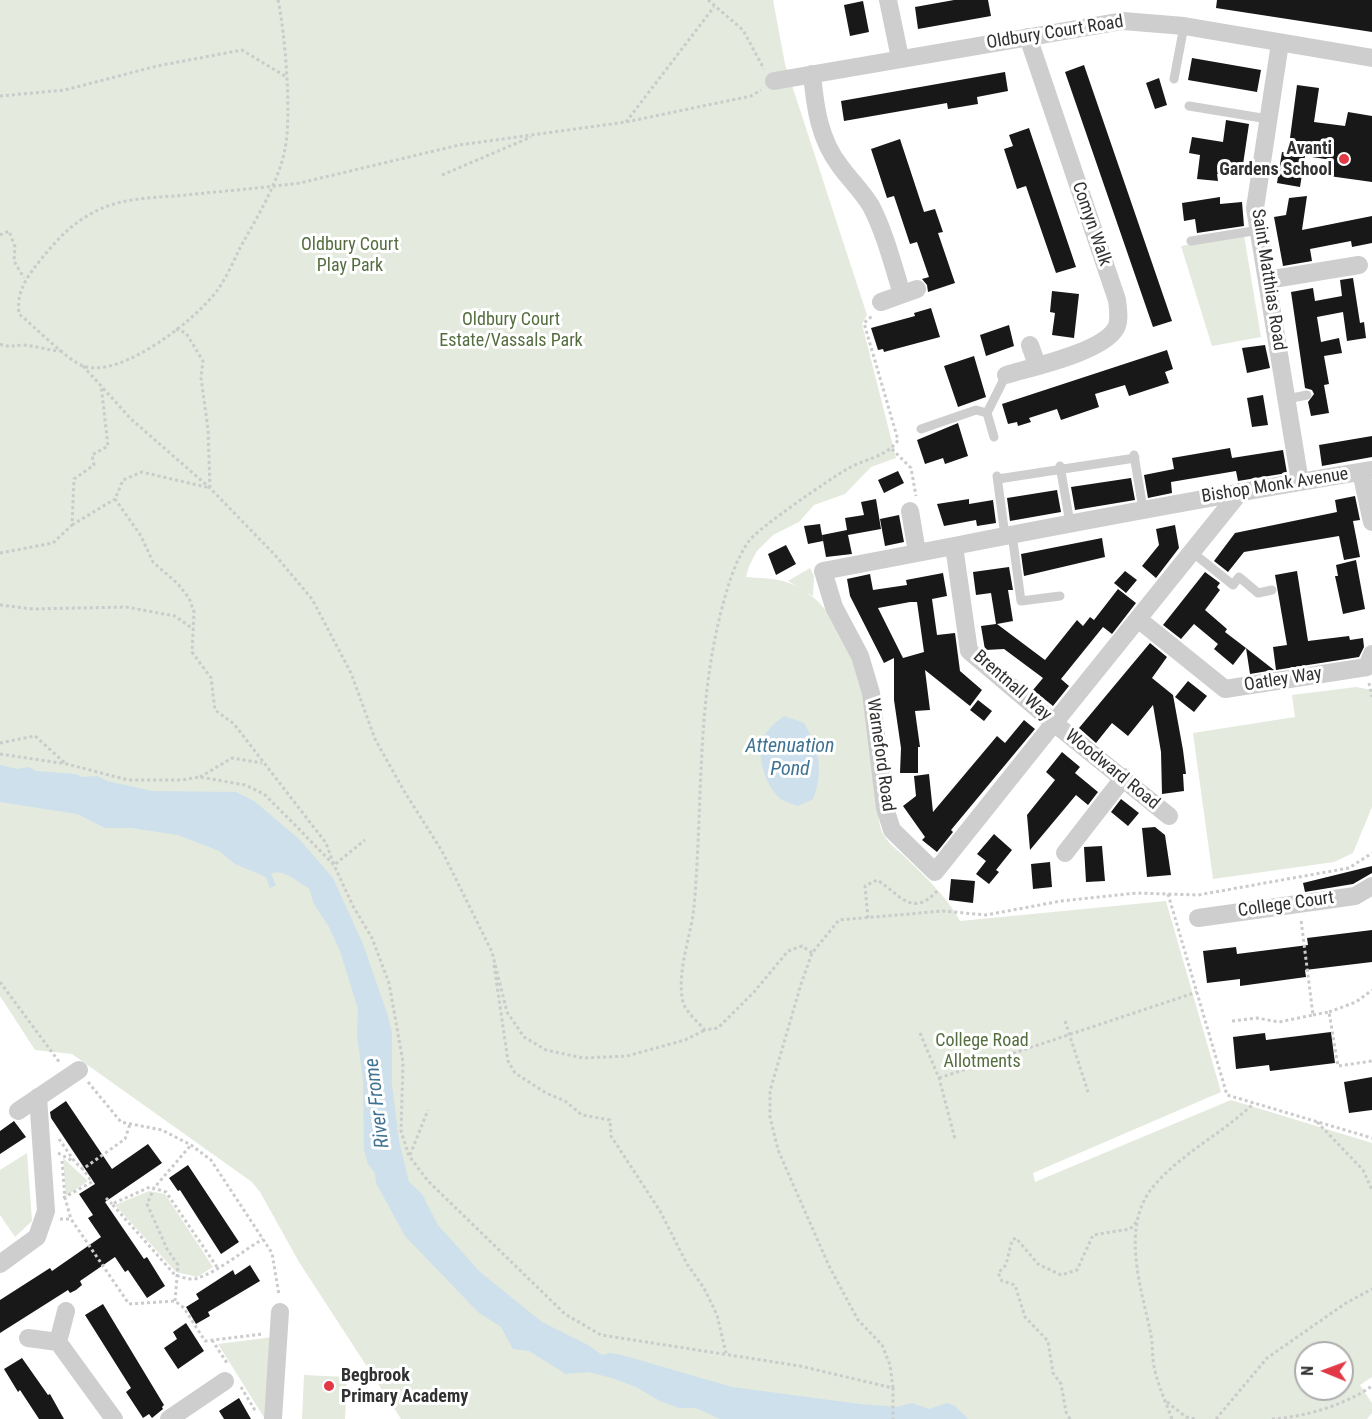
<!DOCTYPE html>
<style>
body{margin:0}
#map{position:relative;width:1372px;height:1419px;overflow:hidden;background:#fff;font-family:"Roboto Condensed",sans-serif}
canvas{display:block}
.north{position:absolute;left:1294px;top:1341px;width:60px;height:60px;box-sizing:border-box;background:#fff;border:2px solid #adadad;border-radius:50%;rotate:271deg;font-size:16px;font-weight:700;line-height:24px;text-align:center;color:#313131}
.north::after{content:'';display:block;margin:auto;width:21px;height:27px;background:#e23946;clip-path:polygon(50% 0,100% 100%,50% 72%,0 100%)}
</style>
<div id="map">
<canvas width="1372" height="1419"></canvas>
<div class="north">N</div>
</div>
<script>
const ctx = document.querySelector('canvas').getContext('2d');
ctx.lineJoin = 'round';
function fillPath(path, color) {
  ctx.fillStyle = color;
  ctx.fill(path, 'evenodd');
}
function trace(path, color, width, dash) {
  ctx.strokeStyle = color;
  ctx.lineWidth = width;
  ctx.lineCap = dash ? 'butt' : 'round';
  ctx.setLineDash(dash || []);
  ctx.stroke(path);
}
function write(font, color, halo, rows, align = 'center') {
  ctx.font = font + ' "Roboto Condensed",sans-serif';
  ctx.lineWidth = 6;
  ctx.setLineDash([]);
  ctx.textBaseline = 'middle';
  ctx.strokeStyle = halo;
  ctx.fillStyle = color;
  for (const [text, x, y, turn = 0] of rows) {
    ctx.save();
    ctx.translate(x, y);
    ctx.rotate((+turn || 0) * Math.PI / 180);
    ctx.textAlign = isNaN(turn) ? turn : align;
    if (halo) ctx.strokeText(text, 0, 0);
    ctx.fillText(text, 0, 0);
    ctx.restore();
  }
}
fillPath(new Path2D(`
 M0,0H773L785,64L867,315L862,324L896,458L871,467L845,494L814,505L799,522L773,535L757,551L749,566L746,577C758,578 772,578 783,581C856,602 870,718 876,782C878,799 876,816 882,832C886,841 896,849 903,855C924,876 946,895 960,921L1166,901L1221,1092L1033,1173L1035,1182L1231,1100L1372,1143V1377L1360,1385L1372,1403V1413L1367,1419H401L299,1262L260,1192L252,1182L72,1054L35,1050L0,996ZM1306,1353H1342V1389H1306Z
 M1244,235L1261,337L1212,346L1181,246Z
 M810,568L814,576L813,596L788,581Z
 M1356,687L1372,690V807L1353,853L1334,862L1213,879L1193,733L1295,717L1292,695Z
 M27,1153L32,1221L15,1237L0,1215V1170Z
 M63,1158L88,1181L66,1196Z
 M149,1191L165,1194L213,1267L197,1277L176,1272L115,1205Z
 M273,1337L265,1419L218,1344Z
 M304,1375L347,1377L345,1419H302Z`), '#e4eadd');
fillPath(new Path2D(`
 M784,716L804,723C819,748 824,771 813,799L798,806C793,804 785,802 781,799C767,788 756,758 762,741C766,730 775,723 784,716Z
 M0,765L17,769L29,767L36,771L76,774L82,777L97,776L107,781L152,791L236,792L254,801L299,839L333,878L363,944L387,1013L392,1032V1084L399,1141L409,1182L422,1194L438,1225L480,1272L542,1322L588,1345L602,1355L610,1353L622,1355L732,1387L860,1404L897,1407L912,1403L929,1409L947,1403L955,1406L968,1419H720L696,1408H679L660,1401L636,1387L612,1378L588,1372L566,1374L529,1351L513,1349L501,1327L478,1312L405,1236L376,1183L375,1173L368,1164L364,1150L363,1079L357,1035L358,1009L340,951L329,927L314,904L309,888C297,883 284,867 271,874L276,885L270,888L266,877L235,864L219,851L178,835L132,828H105L77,814L0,802Z`), '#cde0ec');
fillPath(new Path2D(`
 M954,0H988L991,16L918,29L915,7Z
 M1217,0H1372V32L1216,8Z
 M863,1L869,32L850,36L844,5Z
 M1192,58L1261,70L1257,92L1188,80Z
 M1084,65L1172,321L1153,327L1065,72Z
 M1005,72L1008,91L977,97L978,104L948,109L947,103L844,121L841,101Z
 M1159,78L1167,105L1155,109L1146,83Z
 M1297,85L1319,88L1314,122L1345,126L1348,112L1372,116V182L1329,176L1332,160L1305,156L1300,187L1277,183L1282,152L1288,153Z
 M1226,120L1249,124L1241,178L1217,174L1218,181L1197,179L1200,155L1189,153L1192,137L1223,142Z
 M1029,128L1076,267L1056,273L1026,186L1017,189L1004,149L1013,146L1009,135Z
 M900,139L924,212L935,209L943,232L938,233L955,283L928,292L927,285L922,279L929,277L917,242L910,244L894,196L887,198L871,149Z
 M1307,196L1302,230L1372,216V243L1352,247L1351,241L1310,249L1312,261L1283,266L1274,217L1286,215L1289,198Z
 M1220,197V204L1242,202L1244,226L1197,233L1195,219L1184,221L1182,203Z
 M1353,278L1360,323L1364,322L1366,338L1347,341L1343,312L1317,317L1321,342L1339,338L1342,353L1324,356L1329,384L1324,385L1329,413L1311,416L1308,402L1314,394L1312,390L1305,388L1291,292L1313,288L1315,301L1342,296L1340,280Z
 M1052,291L1079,294L1074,338L1052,335L1055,313L1050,312Z
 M931,308L940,337L884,352L883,349L878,350L871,328L915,316L914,313Z
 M1009,325L1014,346L986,356L980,335Z
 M1265,345L1270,368L1247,373L1242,348Z
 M1167,350L1173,369L1165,372L1169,383L1129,396L1125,385L1095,394L1099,407L1061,420L1057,409L1029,418L1031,422L1018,426L1017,422L1008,424L1002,404Z
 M974,356L986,397L958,407L944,366Z
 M1263,395L1268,425L1252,427L1247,398Z
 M958,423L968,456L945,464L943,458L925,464L917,440Z
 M1372,436V457L1322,466L1319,445Z
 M1230,448L1232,458L1283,450L1287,473L1238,481L1236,471L1171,482L1172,493L1148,498L1144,475L1174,469L1172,458Z
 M898,471L904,483L884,493L878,480Z
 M1131,478L1135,500L1075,510L1071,487Z
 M1057,490L1061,512L1010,521L1007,498Z
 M1355,496L1360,520L1353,521L1360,557L1344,560L1339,536L1244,552L1228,572L1214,561L1235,533L1337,512L1335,500Z
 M876,499L881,529L848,535L852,554L826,557L822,535L847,530L845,518L864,515L861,502Z
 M969,499V504L993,500L996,523L977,526L976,520L944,526L937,504Z
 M899,515L904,542L885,546L880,519Z
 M820,524L823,541L808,544L804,526Z
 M1175,525L1179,548L1156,578L1142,566L1159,545L1156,529Z
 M1102,538L1105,557L1024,576L1021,554Z
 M786,545L796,564L776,575L768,554Z
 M1356,560L1365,609L1343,614L1335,576H1338L1336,565Z
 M1009,567L1013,590H1008L1013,621L997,624L1045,660L1077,620L1083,626L1090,617L1094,620L1118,589L1136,603L1112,634L1103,627L1061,679L1069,686L1053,706L1033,690L1043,678L1004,649L985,650L981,626L996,624L991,593L976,595L973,572Z
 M1125,571L1137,580L1126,593L1114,583Z
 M1297,571L1308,641L1349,636L1350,640L1363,638L1364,647L1359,657L1276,670L1273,647L1287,645L1275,575Z
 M1205,572L1220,583L1217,587L1220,590L1205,610L1227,629L1225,632L1246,648L1233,665L1214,649L1218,644L1194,624L1181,639L1163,625Z
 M943,573L947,596L932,599L937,635L955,633L960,671L982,690L970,706L925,670L930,710L915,711L920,747H918V773H900L901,748L894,700V658L884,663L850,596L847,579L870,574L873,590L907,585L906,580ZM910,602H917L924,652L903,658L878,608Z
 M1150,643L1167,657L1152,678L1173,695L1183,750L1186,774H1183L1184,791L1162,794L1161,752L1153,705L1128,736L1112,723L1096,743L1079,728Z
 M1246,648L1274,670L1250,674Z
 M1188,681L1207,696L1194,712L1175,697Z
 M978,700L992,711L984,721L970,710Z
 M1024,720L1035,729L951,830L953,832L937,852L922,840L925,837L903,806L916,796L914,776L929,774L933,812L997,736L1005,743Z
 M1062,752L1080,767L1075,773L1098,792L1088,805L1076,795L1030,850L1027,815L1055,780L1046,772Z
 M1121,799L1139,813L1128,826L1111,812Z
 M1155,827L1165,835L1171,875L1147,877L1142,828Z
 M994,834L1012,850L996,870L999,872L989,884L976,874L986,861L977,854Z
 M1102,846L1105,881L1086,882L1084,847Z
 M1050,862L1052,887L1033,889L1031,864Z
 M1372,866V873L1353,884L1305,892L1303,883Z
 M951,879L975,881L973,903L949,900Z
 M1372,930V962L1305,970L1306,977L1240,986V979L1207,983L1203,951L1236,947L1237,954L1308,945L1307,938Z
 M1331,1032L1335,1063L1270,1071L1269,1065L1236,1069L1233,1037L1265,1033L1266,1040Z
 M1372,1077V1110L1349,1113L1344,1082Z
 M66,1101L112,1169L148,1144L162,1163L105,1202L144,1259L147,1257L165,1286L147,1298L128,1270L125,1272L115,1257L80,1281L82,1285L76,1290L70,1293L68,1290L0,1333V1300L50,1268L52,1271L101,1237L88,1218L93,1215L79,1194L95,1184L51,1118L50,1112Z
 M14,1121L26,1137L0,1154V1131Z
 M188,1165L239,1242L221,1254L180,1190L178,1191L169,1178Z
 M250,1265L260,1281L208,1312L210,1316L196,1324L186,1307L199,1299L196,1294L233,1270L235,1275Z
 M103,1304L164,1405L162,1407L163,1409L152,1418L149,1414L143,1418L126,1392L131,1388L85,1315Z
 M186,1323L204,1351L178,1369L164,1348L177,1339L173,1332Z
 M22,1358L48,1395L50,1394L64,1419H39L20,1390L18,1392L4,1369Z
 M239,1398L251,1419H224L219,1411Z`), '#181818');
trace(new Path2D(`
 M278,0C285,32 292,117 285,149C278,184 257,217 240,248C233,262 226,279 216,292C195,320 121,379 83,366C67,360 34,326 19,314C16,290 28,276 42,258C56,241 69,226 89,215C117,197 154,198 186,195C224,191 262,188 300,183L459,145L626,122L751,96L761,90
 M708,0L743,30L764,69
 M0,96L65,90L157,66L242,50L285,76
 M626,122L714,7
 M442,175L531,137
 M0,235L9,231L15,247L14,261L24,278
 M176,329L186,333L203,361L201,378L208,429L210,488L142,472L123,480L115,499L141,536L153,562L178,584L189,598L194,612L192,652L211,678L215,710L234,724L326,843L334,865L365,840
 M0,344C9,348 15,345 24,345C37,346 49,351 63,351
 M83,366L131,419L210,488L275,555L312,599L351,673L375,739L404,791L442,851L492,952L507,1012L524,1037L546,1050L583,1058L627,1056L685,1040L705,1030
 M892,449L911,468L916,496
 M72,525L115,499
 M0,553L53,543L72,525L74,479L94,465L92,455L108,446L101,385
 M0,605L33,609L126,607L175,616L193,629
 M1369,683L1372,697
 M0,743L35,736L65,763
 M0,754L67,764L128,780H182L200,777L245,785L264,794L296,826L334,865L353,906L372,938L389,983L403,1062L401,1131L409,1156L428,1181L565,1314L601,1335L800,1366L893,1388V1419
 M200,777L232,758L262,763
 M1168,894L1227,1095L1372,1138
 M868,918L865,886L877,880C900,894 912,919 938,890
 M812,953L802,946L788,951L754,992L718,1028L705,1030C696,1020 683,1010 682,997C678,967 691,936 694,907C703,807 696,706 722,608C728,585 735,561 749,541C758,528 830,479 847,469C864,459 887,457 898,440L864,323L872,316
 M494,965L508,1061L515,1073L546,1093L565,1101L582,1115L610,1120L611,1136L660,1211L687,1264L704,1288L717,1315L726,1353
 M0,982L60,1063
 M1329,1012L1356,1002L1372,990
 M1313,1015L1329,1012L1338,1066L1372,1061
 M1065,1021L1088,1092
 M1232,1021L1257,1018L1279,1022L1313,1015L1301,920
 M920,1033L939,1078L955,1139
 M939,1078L1197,992
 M88,1082L121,1122L162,1130L191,1145L211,1160L272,1253L279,1295
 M1317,1122L1363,1170L1372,1190
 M59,1139L75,1162L83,1169L125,1139L130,1124
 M58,1153L73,1161
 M410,1155L428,1110
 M62,1161L65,1198L71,1219
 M63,1198L92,1182L83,1169
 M106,1198L112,1204
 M60,1219H71L129,1304L175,1301L184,1308L205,1341L263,1334
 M217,1267L166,1192L150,1187L112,1204L175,1275C182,1277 191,1281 198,1278C219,1271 244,1250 263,1239
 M175,1301L178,1265L167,1249L147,1204L154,1188L191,1145
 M212,1340L227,1363
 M241,1387L256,1412
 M893,1388L890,1365L882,1345L858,1320L829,1266L778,1150L770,1117V1091L801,984L812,953L839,920L943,911L986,915L1061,901L1137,893L1198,895L1349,868L1372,853
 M1167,1402L1186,1417L1196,1419
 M1070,1419L1066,1412L1061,1384L1053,1373L1048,1341L1025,1317L1015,1285L1002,1281L998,1273L1006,1265L1012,1240L1016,1238L1038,1264L1061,1275L1077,1270L1093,1235L1130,1229L1138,1220
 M1172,1419C1166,1403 1159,1387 1155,1371C1152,1360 1153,1347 1151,1335C1142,1290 1120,1229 1152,1188C1181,1153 1222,1134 1254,1103
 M1216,1419L1267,1358L1346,1303L1372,1289
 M1272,1419C1305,1417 1345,1405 1372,1386`), '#cbcbcb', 3, [3, 3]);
trace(new Path2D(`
 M1174,79L1184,26
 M1189,106L1268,119
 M1191,241L1259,230
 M1287,399L1307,395
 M921,429L976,410L987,413
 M994,437L987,413L1006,375
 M1134,455L1143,509
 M1060,466L1070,523
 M997,476L1005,536
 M998,479L1135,458
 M1012,534L1021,601L1060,596
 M1192,552L1233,585L1239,577L1258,593L1272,590`), '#cecece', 9);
trace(new Path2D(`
 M888,0L900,58
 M1280,43L1255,208L1300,482
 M812,74C815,106 819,139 840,166C850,180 862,191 871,206C885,233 893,265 902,294
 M774,81L1123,21L1184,26L1372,58
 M1267,280L1359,265
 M881,302L917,289
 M1030,345L1037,365
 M1006,375C1032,367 1103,352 1116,328C1120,320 1118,309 1117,300L1028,37
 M1361,472L1372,522
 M1240,492L1054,723L969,651L954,546C1093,519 1232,493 1372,470
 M910,511L917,552
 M954,546L823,571L834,607L860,656L871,693L885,808L892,830L935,872L1054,723L1169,816
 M1138,619L1225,689L1367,667L1372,654
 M1065,853L1124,777
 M1198,918L1355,896L1372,886
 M18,1111L79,1070
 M0,1264L37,1237L46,1211L38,1097
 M28,1338L58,1342L66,1311
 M58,1342L114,1419
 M169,1419L225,1381
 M273,1419L280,1312`), '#cecece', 18);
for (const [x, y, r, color] of [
 [1344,159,6,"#e23946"],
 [329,1386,6,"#e23946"]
]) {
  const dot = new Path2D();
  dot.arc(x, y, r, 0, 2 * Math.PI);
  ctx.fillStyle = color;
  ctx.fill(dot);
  trace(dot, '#fff', 2);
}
write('18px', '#313131', '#fff', [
 ["Oldbury Court Road",1055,33,-9],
 ["Comyn Walk",1091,224,71],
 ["Saint Matthias Road",1268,280,81],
 ["Bishop Monk Avenue",1275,486,-9],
 ["Oatley Way",1283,680,-9],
 ["Brentnall Way",1012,686,41],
 ["Warneford Road",880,755,82],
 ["Woodward Road",1112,770,39],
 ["College Court",1286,905,-8]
]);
write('bold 18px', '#313131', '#fff', [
 ["Avanti",1332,149],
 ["Gardens School",1332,170],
 ["Begbrook",341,1376,"left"],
 ["Primary Academy",341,1397,"left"]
], 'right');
write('18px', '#546d3f', '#fff', [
 ["Oldbury Court",350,245],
 ["Play Park",350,266],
 ["Oldbury Court",511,320],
 ["Estate/Vassals Park",511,341],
 ["College Road",982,1041],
 ["Allotments",982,1062]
]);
write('italic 20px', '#407393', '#fff', [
 ["Attenuation",790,747],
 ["Pond",790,770],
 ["River Frome",378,1103,-97]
]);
</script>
